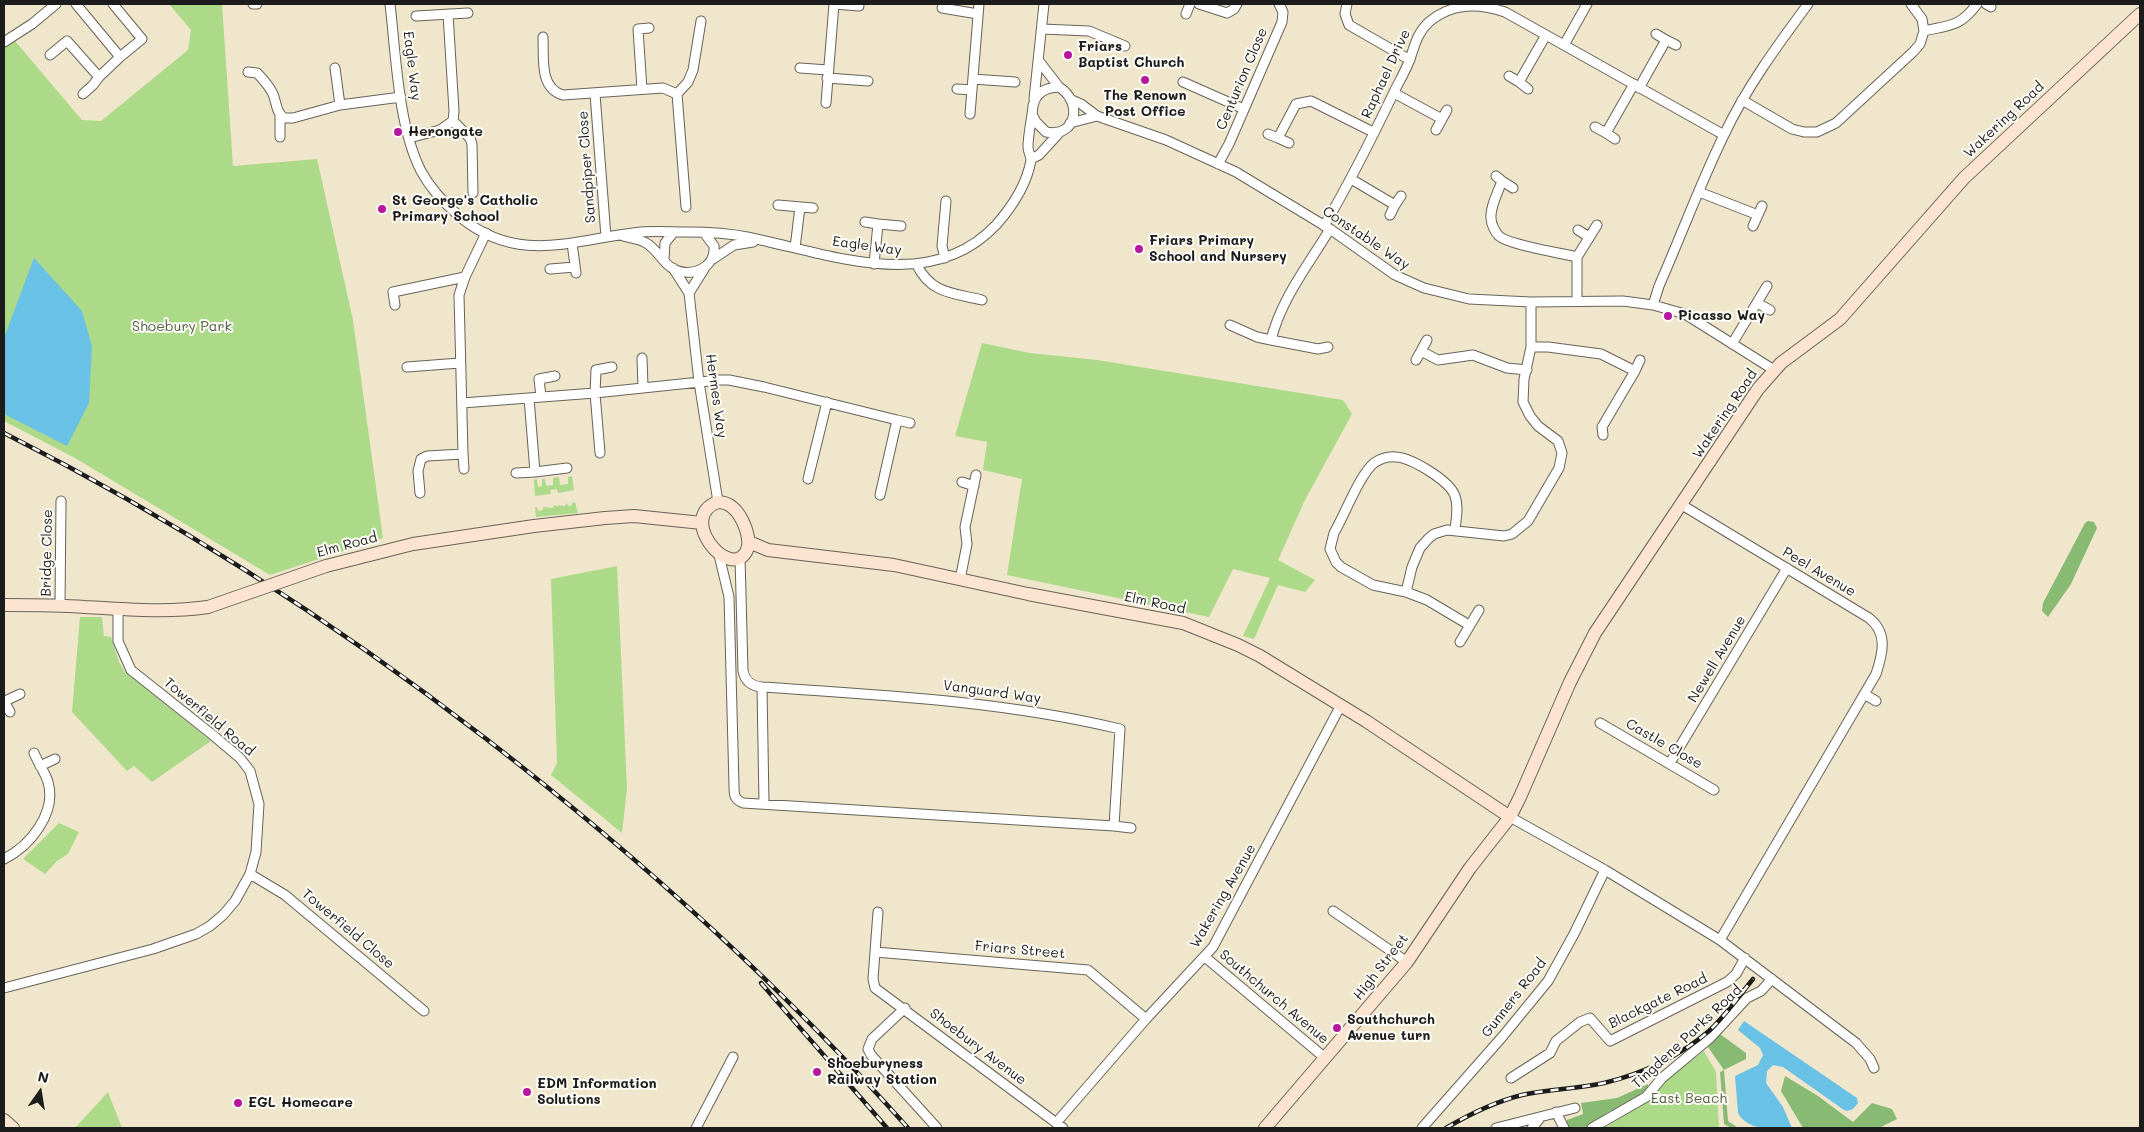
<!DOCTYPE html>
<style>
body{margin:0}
#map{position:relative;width:2144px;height:1132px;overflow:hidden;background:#f0e6cb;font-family:Mali,sans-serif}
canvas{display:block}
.frame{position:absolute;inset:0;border:5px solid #1c1c1c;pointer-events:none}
.north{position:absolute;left:15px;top:1067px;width:50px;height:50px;-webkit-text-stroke:4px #fdfcf7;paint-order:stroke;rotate:13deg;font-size:14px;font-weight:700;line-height:20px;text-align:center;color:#1c1c1c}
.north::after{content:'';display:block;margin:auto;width:18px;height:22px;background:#1c1c1c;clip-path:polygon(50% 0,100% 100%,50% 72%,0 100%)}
</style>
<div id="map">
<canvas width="2144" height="1132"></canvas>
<div class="frame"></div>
<div class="north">N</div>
</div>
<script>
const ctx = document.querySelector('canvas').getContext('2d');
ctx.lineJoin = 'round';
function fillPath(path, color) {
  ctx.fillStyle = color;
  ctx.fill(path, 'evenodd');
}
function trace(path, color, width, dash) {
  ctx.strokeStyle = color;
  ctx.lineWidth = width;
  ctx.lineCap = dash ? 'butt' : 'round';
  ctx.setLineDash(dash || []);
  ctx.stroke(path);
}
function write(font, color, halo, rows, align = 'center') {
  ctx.font = font + ' Mali,sans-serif';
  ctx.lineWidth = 4;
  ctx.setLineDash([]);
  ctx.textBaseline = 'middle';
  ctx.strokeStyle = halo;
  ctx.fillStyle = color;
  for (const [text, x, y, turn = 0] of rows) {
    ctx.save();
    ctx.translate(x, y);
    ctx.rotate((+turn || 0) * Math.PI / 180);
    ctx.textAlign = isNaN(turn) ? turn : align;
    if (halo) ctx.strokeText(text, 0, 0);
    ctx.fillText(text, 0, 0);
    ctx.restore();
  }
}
fillPath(new Path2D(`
 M169,4H222L233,166L317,159L353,320L383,538L270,575L75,458L4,421V48L15,41L82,120L101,121L188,50L191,30Z
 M982,343L1030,353L1097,360L1343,400L1352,414L1305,500L1278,560L1315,580L1305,592L1278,585L1254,639L1243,636L1270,578L1233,569L1209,617L1007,575L1022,479L983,470L987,442L955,436Z
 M572,476L574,490L558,493L557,489L550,490L551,494L535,496L534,480L537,479L538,487L542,486V479H545L546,486L553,485V478L559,477L560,485L568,484V477Z
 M575,502L578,513L536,517L535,507H537L538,511L543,510V507L552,508L555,505L558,507V505L565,506L567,503L568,506L572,505V503Z
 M617,566L627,788L622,833L551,775L557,763L551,579Z
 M80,617H102L104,636L111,637L119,662L125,672L211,741L152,782L134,766L127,771L72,712Z
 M59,823L79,832L68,854L57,861L45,874L23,859Z
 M1704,1051L1716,1072L1719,1127L1721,1128H1604L1647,1102L1663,1083Z
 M108,1092L122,1128H75Z`), '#acda88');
fillPath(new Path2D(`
 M2088,521L2094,522L2097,528L2071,584L2048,617L2042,611L2043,603L2085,523Z
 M1720,1034L1746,1053V1059L1724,1070L1728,1121L1738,1128H1731L1724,1124L1720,1072L1724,1070L1708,1047Z
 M1785,1076L1818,1096L1853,1122L1872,1103L1892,1109L1897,1119L1879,1128H1803L1781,1091Z
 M1648,1084V1089L1614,1113L1610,1111L1601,1117L1600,1121L1589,1128H1569L1567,1126V1120L1583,1114L1581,1103L1617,1098Z`), '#89ba74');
fillPath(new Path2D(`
 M34,258L82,311L92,346L89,403L67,446L4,414V338Z
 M1744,1021L1857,1098L1858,1103L1853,1109L1847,1111L1844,1110L1783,1067L1773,1065L1767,1071L1766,1083L1783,1107L1792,1128C1772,1128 1749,1132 1738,1113L1735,1076L1758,1065L1763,1055L1760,1048L1738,1030Z`), '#69c1e6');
const street = new Path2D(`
 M76,4L120,57L142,39L113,4
 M253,4H257
 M390,4C396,55 398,126 421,171C430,188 445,204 460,217C520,266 574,239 641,232C656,231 672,232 687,232C706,232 728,233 747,237C828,253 929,296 996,225C1011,208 1027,184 1031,160C1031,156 1028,152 1028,147C1028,134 1032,119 1033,106C1036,92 1045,88 1059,87C1083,102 1077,138 1046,132L1036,122L1032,114
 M834,4L859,6
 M1199,4L1227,13L1234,9L1237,4
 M1347,4L1345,14L1349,25L1410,60
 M1911,4L1922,19L1924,31C1950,25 1960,27 1977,4
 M1986,4L1991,7
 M942,8L978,14
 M1186,14L1190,4
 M416,16L468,13
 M1042,29L1089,31L1125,46
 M1656,34L1666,40
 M543,37C544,58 539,88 563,95L663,88L677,94L686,207
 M4,42L32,24L56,4
 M1564,45L1587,4
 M50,55L67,41L99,77L120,57
 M1039,61L1059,87
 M335,68L340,105
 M800,68L828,70
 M248,72L257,73C263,79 268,85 272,92C277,101 275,112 284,118H293L340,105L401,97
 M1509,76L1519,82
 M827,78L868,81
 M973,79L1015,82
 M1183,82L1244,109
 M1639,88L1666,40L1676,45
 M642,89L638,29L649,28
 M957,89L972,90
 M1528,89L1519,82L1546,35
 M1394,93L1442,119L1447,110
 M83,94L93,85L99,77
 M595,94L606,237
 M677,94L688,82L693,70L701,21
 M1034,99L1044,4
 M1072,100L1081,104L1097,116L1166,140L1236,172L1330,229L1395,275L1424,288L1469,299L1531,302L1623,301L1653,305L1685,314L1774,370
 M1742,100L1792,129L1804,132H1817L1836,123L1913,52L1920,44L1924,31
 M826,103L834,4
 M970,114L979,4
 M453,121L470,138L472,144L473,193
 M1070,123L1097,116
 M1595,127L1606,133
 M1436,130L1442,119
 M1268,134L1278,138L1296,104L1311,101L1373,132
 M280,137V115
 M409,138L440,130L453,121L454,111L448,14
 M1278,138L1289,143
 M1615,139L1606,133L1634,84
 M1031,159L1039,155L1060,132
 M1218,164L1229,144L1282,22L1283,12L1279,4
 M1496,176L1502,181C1498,192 1490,207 1491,218C1491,224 1495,232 1499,236C1509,245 1561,253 1577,257V301
 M1351,179L1395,205L1401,196
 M1502,181L1513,188
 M1699,192L1758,215L1762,206
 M778,205L813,208
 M1390,215L1395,205
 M865,222L878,224
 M1324,226C1350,182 1373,136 1395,90C1400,80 1406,70 1410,59C1415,45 1417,33 1429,22C1451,3 1479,3 1505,12L1724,135
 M1753,226L1758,215
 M1578,230L1589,237
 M623,236C630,238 640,239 646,243C657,249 662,262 672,268C691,279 716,268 714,246L705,234
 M572,243L576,273
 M795,248L800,207
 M1577,257L1597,225
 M945,258L942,246L946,201
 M664,259L665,243L673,233
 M713,259L734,245L753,242
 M874,264L878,224L901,226
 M917,265C931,294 954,293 982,300
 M673,268L689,293L699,382L718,502
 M550,269L575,267
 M689,293L704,269
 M1757,303L1770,310
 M395,305L393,292L465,277
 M1653,305L1659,286C1681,236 1700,184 1724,135C1746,88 1777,46 1808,4
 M1230,325L1257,337L1271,340C1281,299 1309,264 1330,229
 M1271,340L1318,349L1328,347
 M1732,344L1767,286
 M1531,347H1548L1601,354L1635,371L1602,427L1603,435
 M1421,351L1427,340
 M642,358L643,387
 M1416,360L1421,351L1438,360L1473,355L1507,368L1527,370
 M407,367L460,363
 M1635,371L1640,360
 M541,397L539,379L555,376
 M529,398L535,472L567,468
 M462,403L595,393L719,380H729L764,387L897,420L880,495
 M897,420L910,423
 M600,453L595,393L596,370L612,367
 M463,454L464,469
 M516,473L535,472
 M808,479L827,402
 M962,482L974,486
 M420,493L418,471L421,459L427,456L463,454L459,295L465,277L486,233
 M1682,505L1869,618C1888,633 1883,653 1876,674L1720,940
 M719,555L729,597L734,786C734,795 734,799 743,803L1114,826L1120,729C1002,701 882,695 762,687C751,686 745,681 743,671L740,557
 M960,580L967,544L965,527L976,475
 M1406,592L1373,585L1341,567L1336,562L1330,549L1334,533C1344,516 1360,474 1374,463C1380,459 1388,456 1396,457C1412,458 1450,481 1455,496C1459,507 1456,519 1455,530
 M60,605L61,501
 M1469,625L1427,600L1406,592L1412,567L1420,548L1428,539L1434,534L1447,530L1504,536L1512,534L1528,521L1559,468L1562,453L1558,441L1538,426L1530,416L1523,402L1524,379L1531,347V302
 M1460,642L1479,610
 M762,687L764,803
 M1864,694L1876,701
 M4,701L10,712
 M5,701L20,694
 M1600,723L1714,790
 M1670,763L1787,568
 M40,766L55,759
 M1510,817L1605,870L1720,940L1856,1043L1870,1059L1874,1068
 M1114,826L1131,828
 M4,859C30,846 57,813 48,782C45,772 38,763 34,753
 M250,874L285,895L424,1011
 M1333,911L1407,962
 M878,912L873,979L875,988L1063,1128
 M875,952L1088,970L1146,1019
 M1205,957L1325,1058
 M4,988L153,949L196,934L210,926L223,915L235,901L250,874L256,852L259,804L250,771L240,758L214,736L131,670L118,641V609
 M905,1008L872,1039L868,1049L871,1055L937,1128
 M1511,1078L1550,1053L1556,1041L1580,1022L1590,1018L1610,1041L1727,982L1736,974L1745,958
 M1556,1112L1564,1128
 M1056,1123L1146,1019L1213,947L1341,705
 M696,1128L733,1057
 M1422,1128L1503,1036L1548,981L1574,934L1605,870
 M1496,1128L1575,1108
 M1532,1128L1541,1117
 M1592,1128L1646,1097L1662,1078L1710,1038L1747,998L1761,991L1772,979`);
const secondary = new Path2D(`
 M718,502C723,502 727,503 732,507C742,515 753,539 746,552C729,581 676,517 718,502Z
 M749,542L768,550L894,565L1028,594L1183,623L1238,645L1260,656L1366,721L1510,817
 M326,566L413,544L534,526L605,518L634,516L702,523
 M4,605C31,605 58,605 85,607C127,609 166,613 208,607
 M4,1120L13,1128
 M1265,1128L1407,962L1470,868L1510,817L1520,797L1570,682L1595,633L1758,389L1781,363L1840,319L1964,178L2140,14`);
trace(street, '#666359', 11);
trace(secondary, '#666359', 14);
trace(street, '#fff', 9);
trace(secondary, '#fde4d1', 12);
const rail = new Path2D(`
 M4,433C174,519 334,622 485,738C638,856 780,984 908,1128
 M761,983L887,1128
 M1446,1128C1470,1114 1494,1102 1522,1095C1549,1089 1577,1089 1604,1083C1642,1074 1680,1056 1709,1031C1725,1016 1739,996 1753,979`);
trace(rail, '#1c1c1c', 4.5);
trace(rail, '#fdfcf7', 2.5, [8]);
const secondaryBridge = new Path2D(`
 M208,607L326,566`);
trace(secondaryBridge, '#666359', 14, []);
trace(secondaryBridge, '#fde4d1', 12);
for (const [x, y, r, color] of [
 [1068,55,5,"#b5179e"],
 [1145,80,5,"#b5179e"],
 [398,132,5,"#b5179e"],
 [382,209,5,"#b5179e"],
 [1139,249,5,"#b5179e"],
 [1668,316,5,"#b5179e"],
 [1337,1028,5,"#b5179e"],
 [817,1072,5,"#b5179e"],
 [527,1092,5,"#b5179e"],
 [238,1103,5,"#b5179e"]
]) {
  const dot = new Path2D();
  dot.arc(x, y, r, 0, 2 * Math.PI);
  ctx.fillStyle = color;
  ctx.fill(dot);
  trace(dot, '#fdfcf7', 2);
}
write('bold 14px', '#1c1c1c', '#fdfcf7', [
 ["Friars",1078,47],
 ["Baptist Church",1078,63],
 ["The Renown",1145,96,"center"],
 ["Post Office",1145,112,"center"],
 ["Herongate",408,132],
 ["St George's Catholic",392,201],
 ["Primary School",392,217],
 ["Friars Primary",1149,241],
 ["School and Nursery",1149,257],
 ["Picasso Way",1678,316],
 ["Southchurch",1347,1020],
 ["Avenue turn",1347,1036],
 ["Shoeburyness",827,1064],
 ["Railway Station",827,1080],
 ["EDM Information",537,1084],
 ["Solutions",537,1100],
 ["EGL Homecare",248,1103]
], 'left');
write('14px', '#1c1c1c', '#fdfcf7', [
 ["Eagle Way",412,66,83],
 ["Raphael Drive",1386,74,-65],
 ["Centurion Close",1242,79,-67],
 ["Wakering Road",2004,120,-43],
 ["Sandpiper Close",587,167,-94],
 ["Constable Way",1366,238,34],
 ["Eagle Way",867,246,8],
 ["Hermes Way",716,396,82],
 ["Wakering Road",1725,414,-56],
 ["Elm Road",347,545,-15],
 ["Bridge Close",47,553,-89],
 ["Peel Avenue",1819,572,31],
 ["Elm Road",1155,603,12],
 ["Newell Avenue",1717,659,-59],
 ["Vanguard Way",992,692,8],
 ["Towerfield Road",209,717,40],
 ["Castle Close",1664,744,30],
 ["Wakering Avenue",1223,896,-60],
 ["Towerfield Close",348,929,40],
 ["Friars Street",1020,950,5],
 ["High Street",1381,967,-52],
 ["Southchurch Avenue",1274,997,40],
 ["Gunners Road",1514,998,-52],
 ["Blackgate Road",1658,1001,-26],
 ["Tingdene Parks Road",1687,1037,-43],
 ["Shoebury Avenue",978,1047,37]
]);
write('14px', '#4e5e42', '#fdfcf7', [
 ["Shoebury Park",182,327],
 ["East Beach",1689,1099]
]);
</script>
